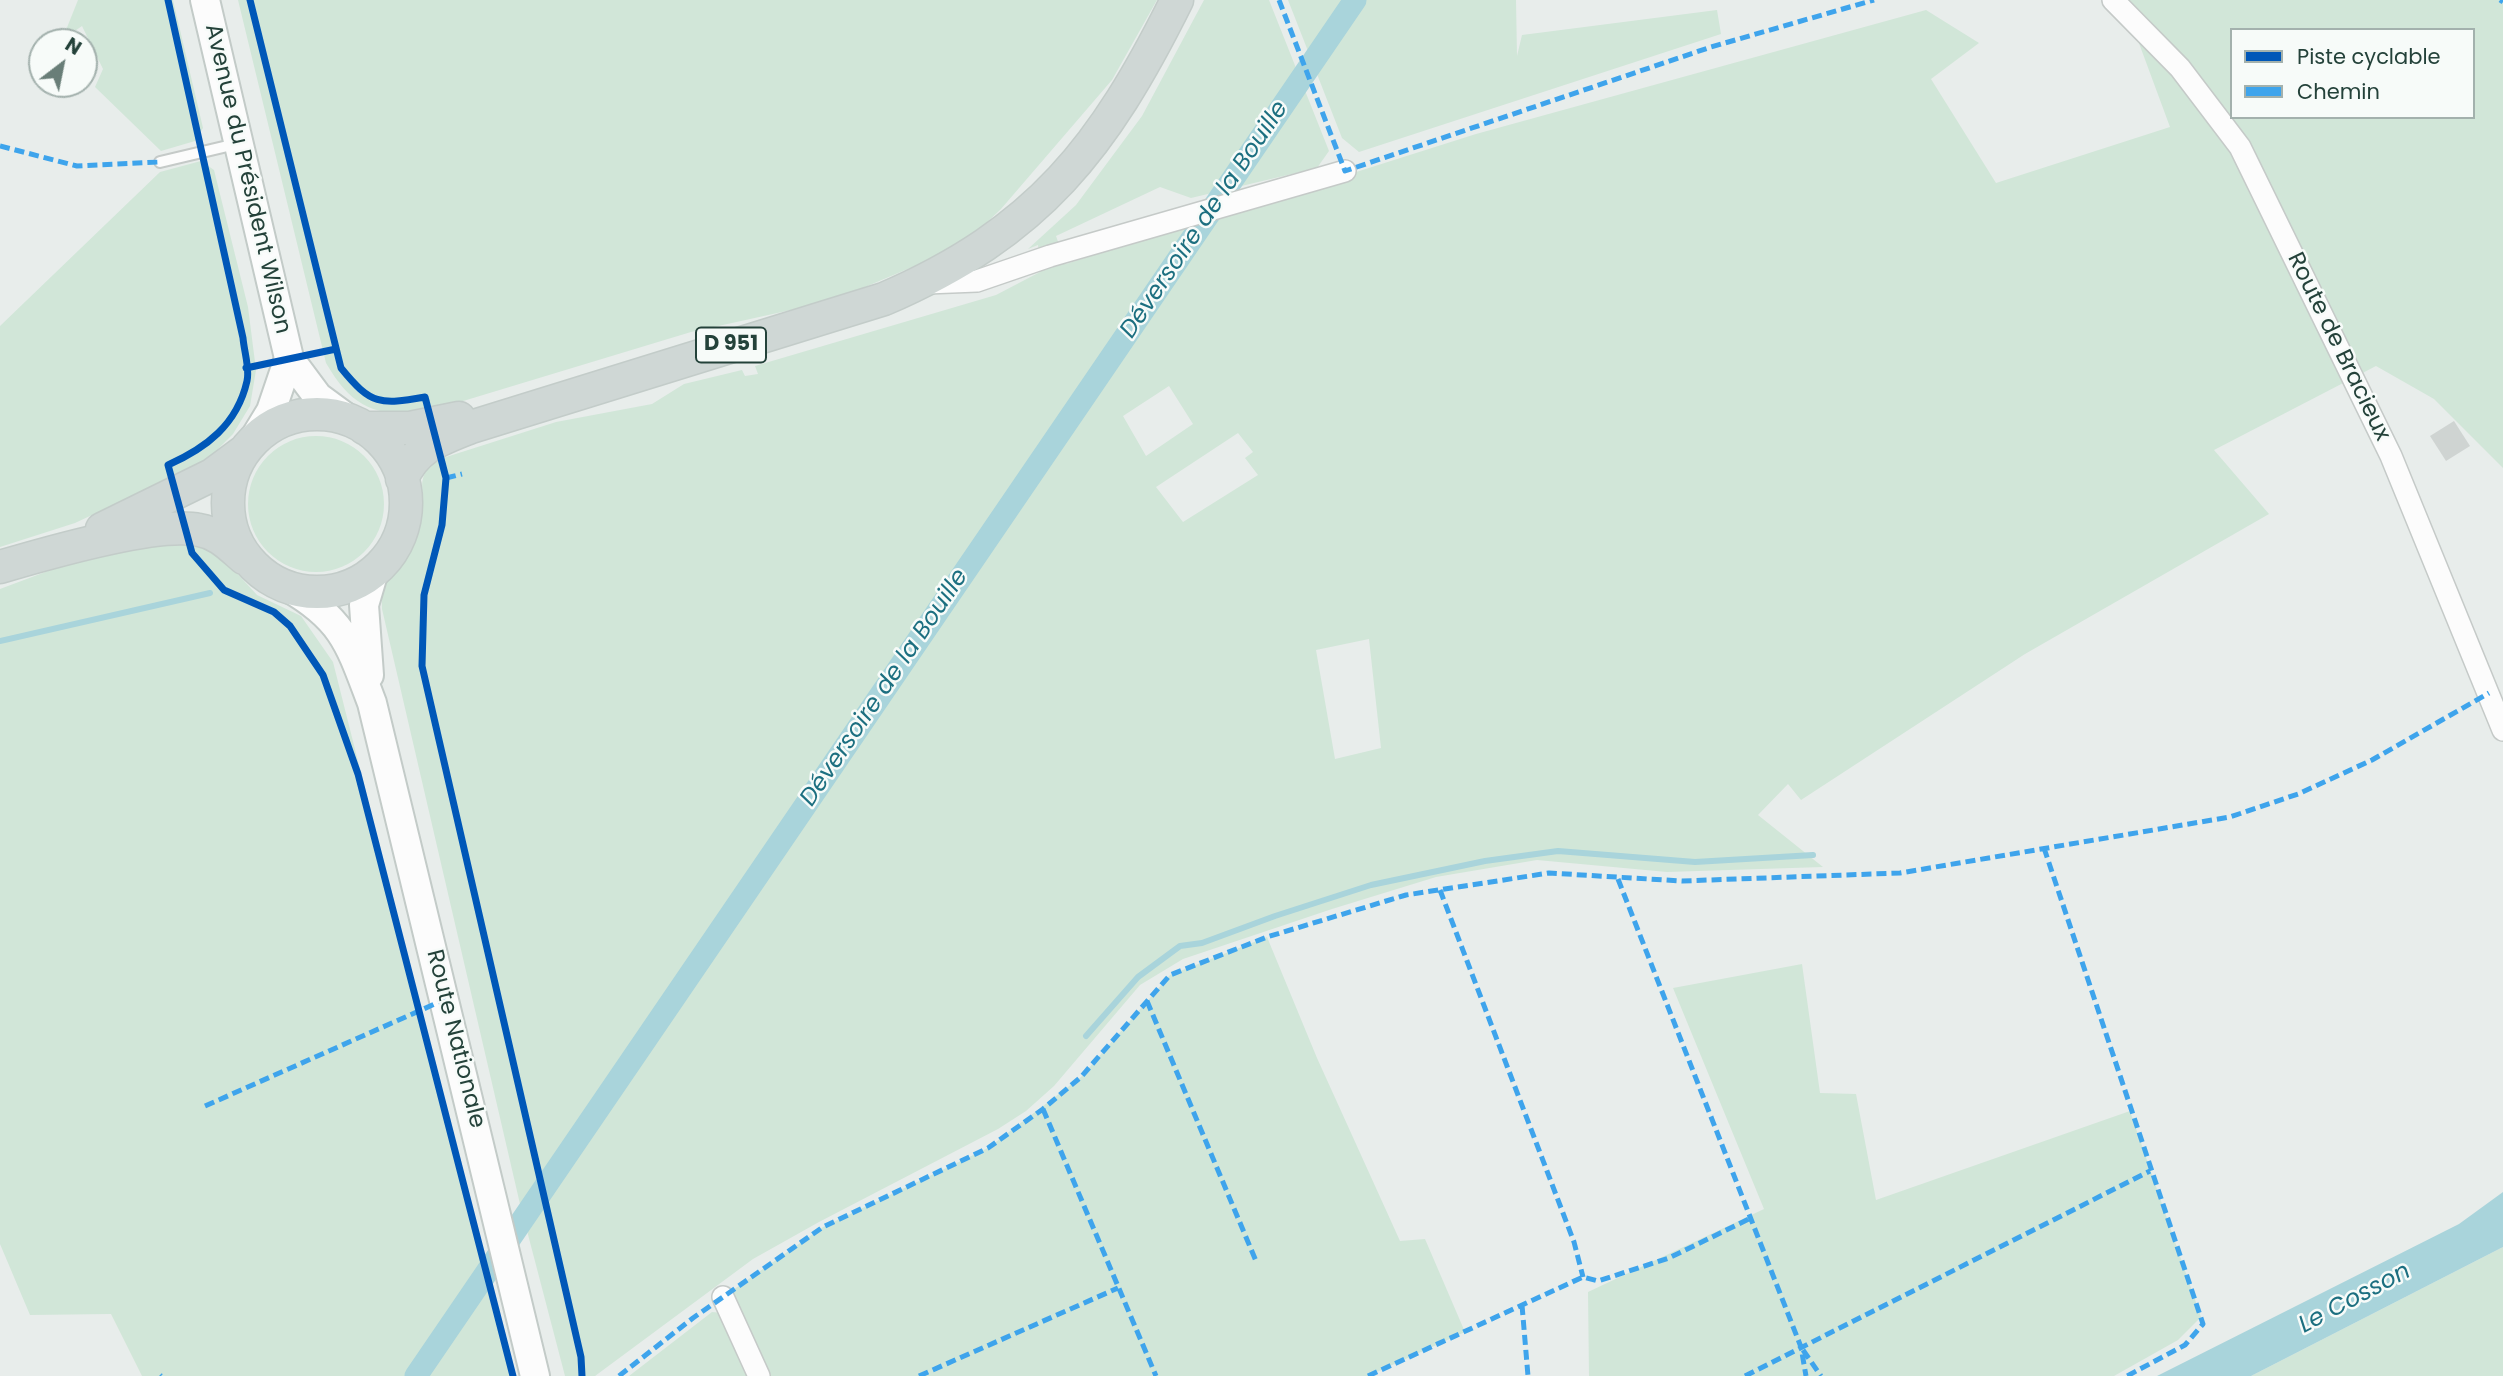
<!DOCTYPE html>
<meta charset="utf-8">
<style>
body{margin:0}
#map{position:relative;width:2503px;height:1376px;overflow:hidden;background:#e8edeb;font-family:Poppins,sans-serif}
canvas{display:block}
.legend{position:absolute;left:2230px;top:28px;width:245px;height:91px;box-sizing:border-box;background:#f7fbf9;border:2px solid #a3b1ad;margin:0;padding:9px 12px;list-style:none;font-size:21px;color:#24423a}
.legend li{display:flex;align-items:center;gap:14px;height:35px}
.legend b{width:35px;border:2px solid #a3b1ad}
.north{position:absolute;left:28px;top:28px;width:70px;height:70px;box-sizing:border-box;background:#f7fbf9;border:2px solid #a3b1ad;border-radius:50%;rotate:32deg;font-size:19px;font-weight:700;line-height:28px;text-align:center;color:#24423a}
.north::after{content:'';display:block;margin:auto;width:24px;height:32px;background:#697e78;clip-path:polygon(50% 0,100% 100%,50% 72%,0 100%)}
</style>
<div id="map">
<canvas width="2503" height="1376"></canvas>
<ul class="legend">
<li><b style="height:9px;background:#0057b8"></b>Piste cyclable</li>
<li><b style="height:9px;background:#3ea4ec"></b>Chemin</li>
</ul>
<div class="north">N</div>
</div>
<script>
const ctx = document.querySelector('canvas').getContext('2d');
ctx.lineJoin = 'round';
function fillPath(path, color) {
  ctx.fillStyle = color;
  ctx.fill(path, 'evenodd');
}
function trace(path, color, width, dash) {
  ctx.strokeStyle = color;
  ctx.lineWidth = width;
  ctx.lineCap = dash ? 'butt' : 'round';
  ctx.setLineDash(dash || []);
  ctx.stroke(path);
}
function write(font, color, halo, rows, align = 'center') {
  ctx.font = font + ' Poppins,sans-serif';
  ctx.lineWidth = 5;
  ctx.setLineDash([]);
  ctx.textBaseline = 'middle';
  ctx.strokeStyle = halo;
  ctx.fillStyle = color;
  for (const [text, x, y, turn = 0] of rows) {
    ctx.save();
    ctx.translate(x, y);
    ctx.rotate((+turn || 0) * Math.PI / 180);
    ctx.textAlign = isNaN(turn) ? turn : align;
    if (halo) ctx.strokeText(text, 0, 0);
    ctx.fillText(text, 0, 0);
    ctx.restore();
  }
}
fillPath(new Path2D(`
 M78,0H173L203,128L195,141L161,151L95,87L103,69L82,26L62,40Z
 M238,0H1157L1112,80L1001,209L962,246L832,301L691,332L417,415C369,414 350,404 326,363Z
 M1204,0H1269L1329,151L1317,168L1191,198L1160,187L1056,236L1066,264L1476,134L1926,10L1979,43L1931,79L1996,183L2170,127L2123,0H2503V468L2434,399L2376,366L2214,450L2269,514L2025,654L1801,800L1788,784L1758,815L1823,867L1667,872L1537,860L1436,877L1332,909L1183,959L1140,985L1054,1086L1026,1111L998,1129L819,1222L753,1259L595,1376H565L520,1204L382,609C382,602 381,593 384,587C397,564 413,546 421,520C429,493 409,475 443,458L556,422L652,404L684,384L742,370L745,376L758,374L755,366L996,295L1040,272L1038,245L1028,249L1076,205L1142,116ZM2232,30H2473V117H2232ZM1169,386L1193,424L1146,456L1123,416ZM1238,433L1253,452L1245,458L1258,475L1183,522L1156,487ZM1369,639L1381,748L1335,759L1316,650Z
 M1288,0H1516L1517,56L1522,35L1717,10L1721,34L1359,152L1342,138Z
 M201,161L214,170L248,307L256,370L250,406L233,434L205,462L75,523L0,547V326L160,172Z
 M248 504a68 68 0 1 1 136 0a68 68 0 1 1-136 0Z
 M177,537L212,546L257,595L301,616L333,662L513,1376H142L111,1314L30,1315L0,1244V589L64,565Z
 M1267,937L1317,1058L1400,1241L1425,1239L1465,1332L1368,1376H759L723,1297L823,1227L988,1148L1081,1077L1170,975Z
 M1802,964L1820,1093L1856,1094L1876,1200L2130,1111L2201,1317L2178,1340L2114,1376H1589L1588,1292L1764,1209L1673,988Z
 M2503,1247V1376H2251Z
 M712,1312L723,1313L751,1376H629Z`), '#d1e6d8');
fillPath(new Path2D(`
 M2503,1192V1247L2251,1376H2157L2459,1224Z`), '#a9d4db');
trace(new Path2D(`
 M0,641L210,593
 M1086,1036L1138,977L1180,946L1202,943L1275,916L1371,885L1485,861L1558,851L1695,862L1813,855`), '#a9d4db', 6);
trace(new Path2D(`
 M416,1376L1355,0`), '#a9d4db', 23);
fillPath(new Path2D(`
 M2454,421L2470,446L2446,461L2430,436Z`), '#cfd4d2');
const service = new Path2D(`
 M160,162L236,144`);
const minor = new Path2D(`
 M2113,0L2180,68L2240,147L2391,456L2503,730
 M927,283L977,281L1050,256L1345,171
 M723,1297L759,1376`);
const secondary = new Path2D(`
 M205,0L289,358L318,397L352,422
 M254,439L271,411L289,358
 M289,588C344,620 350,645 372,703L535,1376
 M369,675L364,605L374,571`);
const primary = new Path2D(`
 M228 503a89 89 0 1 1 178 0a89 89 0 1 1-178 0Z
 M364,428H410L459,418
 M402,479C415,447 441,439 471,427L884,299C1039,232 1104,147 1177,0
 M102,529L212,475L243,452
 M0,567C44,554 157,521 199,530C218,533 230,546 244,558`);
trace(service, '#c5cac8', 14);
trace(minor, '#c5cac8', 24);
trace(secondary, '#c3cbc8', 32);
trace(primary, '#c3ccc9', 35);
trace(service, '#fcfcfc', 10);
trace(minor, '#fcfcfc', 21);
trace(secondary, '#fcfcfc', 28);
trace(primary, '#cfd7d5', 32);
trace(new Path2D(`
 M1279,0L1345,171L1711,47L1874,0
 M2500,0L2503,2
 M0,146L77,166L160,162
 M446,478L462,474
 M2044,848L2203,1324L2185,1345L2127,1376
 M1618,879L1801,1347L1806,1376
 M1440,890L1574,1242L1583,1277
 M1147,1001L1256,1261
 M205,1106L446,999
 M1043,1109L1156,1376
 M1522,1305L1528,1376
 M1803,1350L1821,1376
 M160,1375L161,1376
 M619,1376L693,1318L823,1227L988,1148L1043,1109L1081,1077L1170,975L1267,937L1406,895L1549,873L1682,881L1900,873L2230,817L2298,794L2372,760L2489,693
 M919,1376L1118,1288
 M1368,1376L1583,1277L1598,1281L1669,1258L1751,1218
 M1745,1376L2150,1171`), '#3ea4ec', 5, [10, 5]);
trace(new Path2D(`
 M168,0L243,338C244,351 250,369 247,381C237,425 206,448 168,465L192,553L224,590L274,612L290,626L323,675L358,774L513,1376
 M250,0L341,368C371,405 380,405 425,397L446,478L442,525L424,595L422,666L581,1357L582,1376
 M246,368L336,349`), '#0057b8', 7);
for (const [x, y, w] of [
 [731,345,70]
]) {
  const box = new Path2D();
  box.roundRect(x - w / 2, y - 17.5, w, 35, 5);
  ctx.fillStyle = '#f7fbf9';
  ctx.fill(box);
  trace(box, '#24423a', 2);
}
write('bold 21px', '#24423a', null, [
 ["D 951",731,345]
]);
write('23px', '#24423a', '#f7fbf9', [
 ["Avenue du Président Wilson",247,179,77],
 ["Route de Bracieux",2338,347,64],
 ["Route Nationale",455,1039,76]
]);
write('italic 24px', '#1c6f80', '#f7fbf9', [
 ["Déversoire de la Bouille",1205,220,-56],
 ["Déversoire de la Bouille",885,688,-56],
 ["Le Cosson",2355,1299,-28]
]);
</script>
